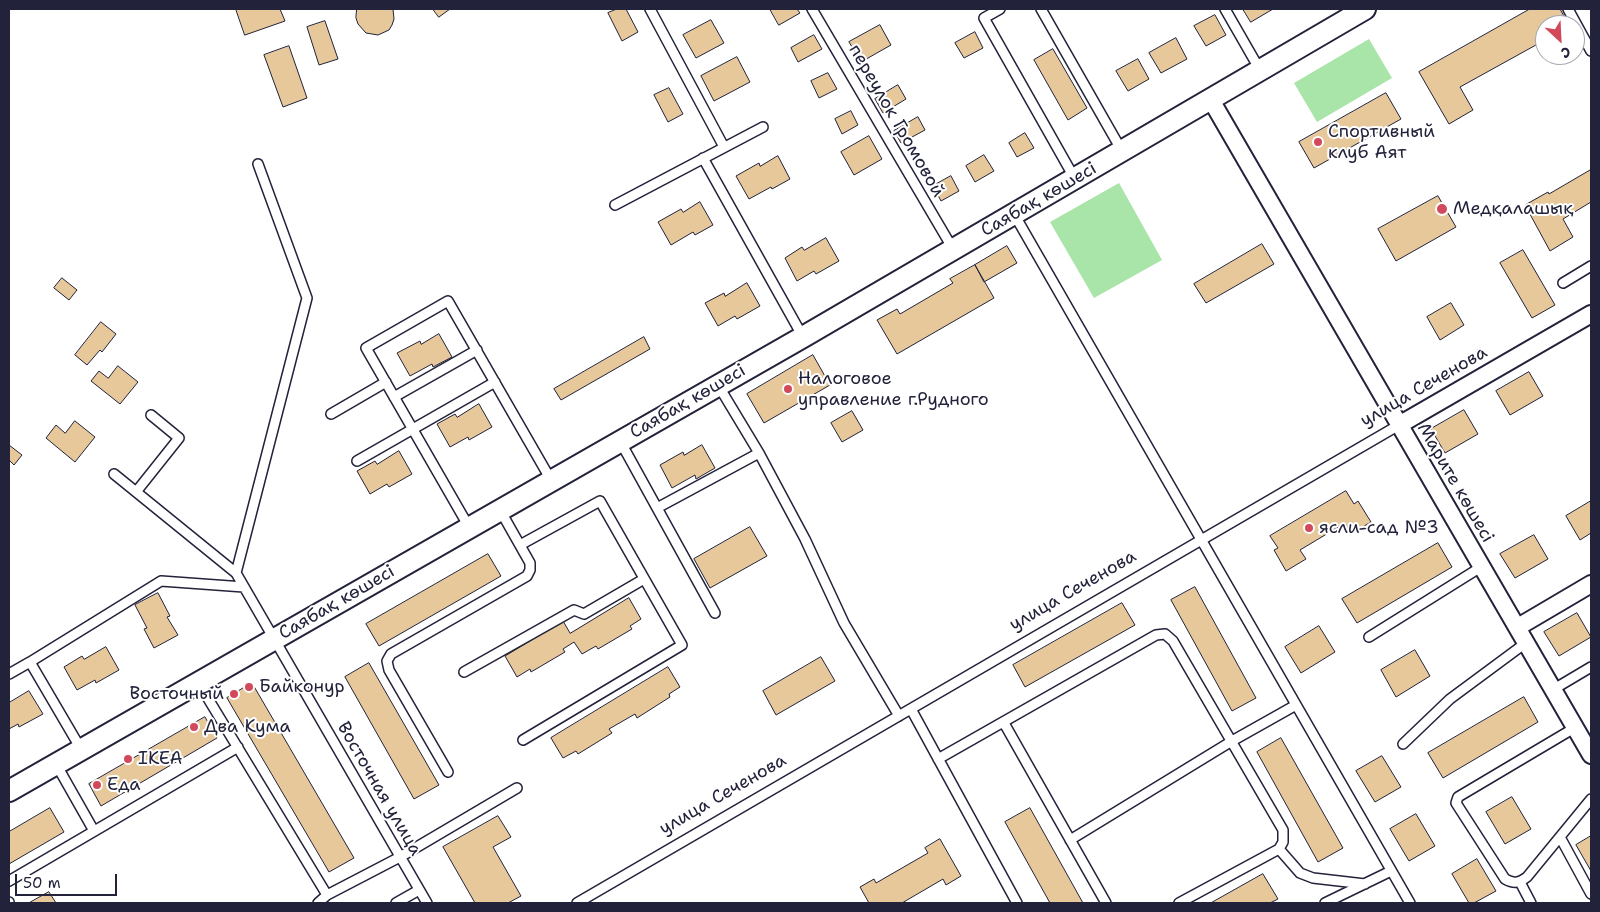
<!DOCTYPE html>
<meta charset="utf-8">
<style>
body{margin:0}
#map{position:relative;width:1600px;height:912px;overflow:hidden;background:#fff;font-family:"Shantell Sans",sans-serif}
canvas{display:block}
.frame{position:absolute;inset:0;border:10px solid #22223b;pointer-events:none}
.north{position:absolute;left:1535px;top:15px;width:50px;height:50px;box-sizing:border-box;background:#fff;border:1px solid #a7a7b1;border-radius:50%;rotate:155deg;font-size:14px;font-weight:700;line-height:20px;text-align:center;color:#22223b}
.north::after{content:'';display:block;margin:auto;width:18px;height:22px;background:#d1495b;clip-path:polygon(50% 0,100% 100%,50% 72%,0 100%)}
.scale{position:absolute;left:15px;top:874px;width:102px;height:22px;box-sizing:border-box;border:2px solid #22223b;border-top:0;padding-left:6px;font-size:15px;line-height:18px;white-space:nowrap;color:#22223b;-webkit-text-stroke:4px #fff;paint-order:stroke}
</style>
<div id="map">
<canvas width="1600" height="912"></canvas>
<div class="frame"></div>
<div class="north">С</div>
<div class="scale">50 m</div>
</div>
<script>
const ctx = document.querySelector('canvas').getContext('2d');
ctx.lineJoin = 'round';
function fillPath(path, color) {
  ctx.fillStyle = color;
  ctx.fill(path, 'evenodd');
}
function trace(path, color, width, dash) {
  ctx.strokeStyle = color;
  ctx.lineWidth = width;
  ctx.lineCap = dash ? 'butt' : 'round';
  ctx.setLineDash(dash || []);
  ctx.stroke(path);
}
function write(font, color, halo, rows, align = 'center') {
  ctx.font = font + ' "Shantell Sans",sans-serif';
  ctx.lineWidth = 4;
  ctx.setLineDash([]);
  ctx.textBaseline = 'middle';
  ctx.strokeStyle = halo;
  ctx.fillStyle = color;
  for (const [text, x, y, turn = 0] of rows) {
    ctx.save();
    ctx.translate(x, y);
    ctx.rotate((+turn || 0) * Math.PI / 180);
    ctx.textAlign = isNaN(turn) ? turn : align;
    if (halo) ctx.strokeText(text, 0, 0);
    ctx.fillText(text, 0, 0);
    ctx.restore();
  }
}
fillPath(new Path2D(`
 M1369,39L1392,78L1317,122L1294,83Z
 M1119,183L1162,260L1094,298L1050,222Z`), '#a9e4a9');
const building = new Path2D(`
 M236,9H280L285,21L245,35Z
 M357,9H393L394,19L392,25L389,30L378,35L366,33L358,24L356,18Z
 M433,9H450L439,17Z
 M617,9H626L638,32L622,41L608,13Z
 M770,9H797L800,13L779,25Z
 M1243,9H1273L1251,22Z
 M1530,9H1560L1569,25H1545V40L1460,87L1473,110L1449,124L1419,72Z
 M1215,15L1226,35L1206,46L1194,26Z
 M711,20L724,43L696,58L683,35Z
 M325,21L338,59L319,65L307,27Z
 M880,25L891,45L861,62L849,42Z
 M975,32L983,48L964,58L955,43Z
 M814,35L822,49L798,62L791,48Z
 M1575,36L1582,49L1575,53Z
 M1176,38L1187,59L1161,73L1149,53Z
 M289,46L307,98L283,107L264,55Z
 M1053,49L1087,108L1068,120L1034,60Z
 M1554,55H1571L1558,63Z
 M737,57L750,82L714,101L701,76Z
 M1138,59L1149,79L1128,91L1116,71Z
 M828,73L837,89L819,98L811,81Z
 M898,85L906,99L883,113L875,99Z
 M669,88L683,114L668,122L654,95Z
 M1386,93L1401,119L1314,168L1299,142Z
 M851,111L858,125L842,134L835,119Z
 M918,117L925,130L901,143L894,131Z
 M1025,133L1034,148L1017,157L1009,143Z
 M869,136L882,159L854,175L841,152Z
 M984,155L994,171L975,182L966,166Z
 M778,156L790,179L772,189L771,187L749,199L736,176L759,163L760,166Z
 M1591,168V202L1563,219L1573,237L1550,251L1525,205L1548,192L1549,194L1590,170Z
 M951,176L959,191L941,201L933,186Z
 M1438,196L1456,227L1396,261L1378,229Z
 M700,202L713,225L695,235L693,232L671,245L658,222L681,209L683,212Z
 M826,238L839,261L816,274L814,271L797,281L785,258L802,247L804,250Z
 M1262,244L1274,264L1206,303L1194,284Z
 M1007,246L1017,263L984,282L975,265Z
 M1523,250L1555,305L1532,318L1500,263Z
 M975,265L994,298L897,354L877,320L897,309L900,314L953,283L950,279Z
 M62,278L77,290L69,300L54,288Z
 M747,283L760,306L737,319L735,316L718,326L705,303L724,293L725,296Z
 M1451,303L1464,325L1440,340L1427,317Z
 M101,322L116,334L102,352L100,350L87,365L75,355Z
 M439,334L452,357L433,367L432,364L410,376L397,353L420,341L421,344Z
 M644,337L650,349L561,400L554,389Z
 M813,355L830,385L764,423L747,394Z
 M118,366L138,382L120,404L91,381L99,371L108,378Z
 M1529,372L1543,396L1510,415L1496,391Z
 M479,404L492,427L469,440L468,437L450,447L437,424L455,414L457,417Z
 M1464,410L1478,434L1445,453L1431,429Z
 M852,411L863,430L842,442L831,423Z
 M75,421L95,437L75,462L46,438L56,425L65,433Z
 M9,445L22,455L14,465L9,460Z
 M702,445L715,468L696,479L695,475L672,488L660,465L683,452L684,455Z
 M399,451L412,474L389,487L387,484L370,494L357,471L375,461L377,464Z
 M1346,491L1354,504L1358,501L1371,522L1351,534L1345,523L1300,550L1306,559L1286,571L1274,550L1278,548L1270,536Z
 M1591,501V533L1580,540L1566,516Z
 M750,527L767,556L710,588L694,559Z
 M1534,535L1548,559L1515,578L1500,554Z
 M1438,543L1452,567L1357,623L1342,599Z
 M488,554L501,576L379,646L366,624Z
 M1195,587L1256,698L1232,711L1171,600Z
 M158,593L170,616L167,617L178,635L154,648L144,629L147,628L135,605Z
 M629,598L641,619L630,626L632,629L598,649L596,646L582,654L574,642L563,649L565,652L531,672L530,669L517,677L505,656L563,621L570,633Z
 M1122,603L1135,625L1025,687L1013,665Z
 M1577,613L1591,637L1559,656L1544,632Z
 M1319,626L1335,652L1301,673L1285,647Z
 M106,647L119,670L96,683L95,680L77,690L64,667L82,656L84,659Z
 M1415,650L1430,676L1396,697L1381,670Z
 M821,657L835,681L776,715L763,691Z
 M369,663L439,785L414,799L345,677Z
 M668,667L680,687L669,694L670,697L637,718L635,714L609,729L612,733L578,754L576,751L563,758L551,738Z
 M252,683L354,858L329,872L227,698Z
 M29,691L43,714L19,727L18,724L9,729V703Z
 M1524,697L1538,722L1443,778L1428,753Z
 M205,717L217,738L101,806L89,784Z
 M1281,738L1343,848L1318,862L1257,752Z
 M1382,756L1401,787L1375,802L1356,771Z
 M1512,797L1531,829L1505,844L1486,812Z
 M50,808L64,832L9,864V832Z
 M1030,808L1083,903H1050L1005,822Z
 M1416,814L1435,846L1409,861L1390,829Z
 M498,816L511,837L493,847L521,896L508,903H475L443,847Z
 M1591,836V871L1576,845Z
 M940,839L961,876L946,885L943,879L902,903H869L860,887L874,879L876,883L928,853L925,848Z
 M1477,859L1496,891L1474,903H1469L1452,874Z
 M1263,874L1278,899L1270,903H1211Z
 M49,892L56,903H29Z`);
fillPath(building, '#e6c89a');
trace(building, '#22223b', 1);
const service = new Path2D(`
 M650,9L724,147
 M812,9L953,249
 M1000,9L984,18L1075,179
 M1041,9L1122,151
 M1225,9L1260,70
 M1568,9L1591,51
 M703,158L803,337
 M615,205L763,127
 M1014,214L1410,903
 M1563,283L1591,266
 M718,385L759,453L805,539L844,623L899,716
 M394,397L477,350
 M331,414L386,382
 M620,441L715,613
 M357,461L495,382
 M114,474L236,573L427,903
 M136,492L179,438L151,415
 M657,508L759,453
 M469,527L366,348L448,301L551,480
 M520,545L600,501L682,645L523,740
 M236,573L307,298L258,164
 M1369,637L1481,567
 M30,662L161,581L244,587
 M464,672L574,610L584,614L644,579
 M9,674L30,662L81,749
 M198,682L327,895
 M1554,689L1591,667
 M911,709L1017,903
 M1004,723L1106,903
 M1576,727L1458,797L1456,803L1505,879C1514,884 1519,883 1527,877L1591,799
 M1403,744L1450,699L1527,642
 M938,759L1156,635L1165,634L1173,641L1283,830V842L1279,849L1179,903
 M56,764L94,831
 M448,772L389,670L387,661L391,654L527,576L530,570V563L500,510
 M1560,837L1591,894
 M1070,840L1232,741L1296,705
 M1279,849L1300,873L1313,878L1365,884
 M9,881L238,747
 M1520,882L1531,903
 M9,902V903
 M318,903L327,895L400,857L517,788
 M396,903L419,890
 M577,903L1399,425
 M1325,903L1391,871`);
const minor = new Path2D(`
 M1211,100L1591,755
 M1399,425L1591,314
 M1518,627L1591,584`);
const tertiary = new Path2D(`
 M9,791L803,337L1365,9`);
trace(service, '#22223b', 12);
trace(minor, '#22223b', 20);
trace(tertiary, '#22223b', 24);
trace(service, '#fff', 9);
trace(minor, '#fff', 16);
trace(tertiary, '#fff', 20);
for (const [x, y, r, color] of [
 [1318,142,5,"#d1495b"],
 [1442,209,6,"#d1495b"],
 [788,389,5,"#d1495b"],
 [1309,528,5,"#d1495b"],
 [249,687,5,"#d1495b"],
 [234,694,5,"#d1495b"],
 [194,727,5,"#d1495b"],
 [128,759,5,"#d1495b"],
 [97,785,5,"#d1495b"]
]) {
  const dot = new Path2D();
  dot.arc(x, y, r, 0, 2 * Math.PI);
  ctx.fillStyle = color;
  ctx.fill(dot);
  trace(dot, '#fff', 2);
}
write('18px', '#22223b', '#fff', [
 ["переулок Громовой",896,121,60],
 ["Саябақ көшесі",1039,200,-30],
 ["улица Сеченова",1424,387,-30],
 ["Саябақ көшесі",688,402,-30],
 ["Марите көшесі",1455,483,60],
 ["улица Сеченова",1073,591,-30],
 ["Саябақ көшесі",337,603,-30],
 ["Восточная улица",379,789,60],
 ["улица Сеченова",723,795,-30]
]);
write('18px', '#22223b', '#fff', [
 ["Спортивный",1328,132],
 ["клуб Аят",1328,153],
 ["Медқалашық",1453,209],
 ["Налоговое",798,379],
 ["управление г.Рудного",798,400],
 ["ясли-сад №3",1319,528],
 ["Байконур",259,687],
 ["Восточный",224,694,"right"],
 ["Два Кума",204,727],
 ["IKEA",138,759],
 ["Еда",107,785]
], 'left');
</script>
